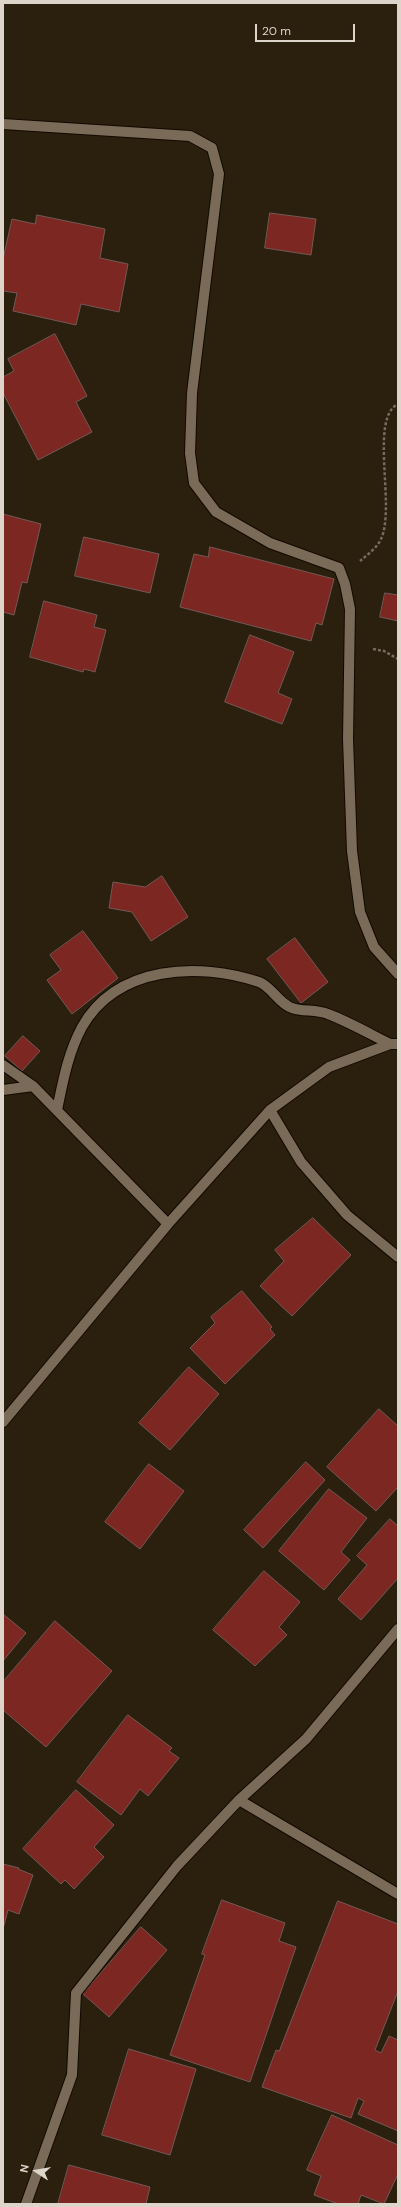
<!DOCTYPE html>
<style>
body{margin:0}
#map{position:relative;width:401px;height:2207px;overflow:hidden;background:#2b1f0e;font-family:"DM Sans",sans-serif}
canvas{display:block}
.frame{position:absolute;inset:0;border:4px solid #ddd5ca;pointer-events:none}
.north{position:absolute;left:16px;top:2151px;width:40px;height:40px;-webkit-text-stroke:3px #2b1f0e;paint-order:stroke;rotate:282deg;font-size:11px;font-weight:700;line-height:16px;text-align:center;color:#ddd5ca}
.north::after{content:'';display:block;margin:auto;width:14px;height:18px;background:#ddd5ca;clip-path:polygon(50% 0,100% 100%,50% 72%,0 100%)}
.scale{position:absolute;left:255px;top:24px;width:100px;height:18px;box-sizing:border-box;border:2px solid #ddd5ca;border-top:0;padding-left:5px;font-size:12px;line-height:14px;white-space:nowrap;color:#ddd5ca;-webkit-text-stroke:3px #2b1f0e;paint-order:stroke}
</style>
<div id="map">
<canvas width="401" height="2207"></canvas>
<div class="frame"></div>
<div class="north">N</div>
<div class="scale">20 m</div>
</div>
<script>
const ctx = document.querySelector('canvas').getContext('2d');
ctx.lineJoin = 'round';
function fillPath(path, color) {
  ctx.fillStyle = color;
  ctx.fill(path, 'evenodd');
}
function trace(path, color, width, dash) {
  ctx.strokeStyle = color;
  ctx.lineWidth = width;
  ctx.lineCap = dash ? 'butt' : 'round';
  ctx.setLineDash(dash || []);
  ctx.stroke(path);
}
const building = new Path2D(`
 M270,213L316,219L311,255L265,248Z
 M37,215L105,229L100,258L128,264L119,312L81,304L76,325L13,311L17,293L3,291V259L12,219L35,224Z
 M55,334L87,396L76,402L92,432L38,460L3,393V377L14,371L8,359Z
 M3,514L41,524L27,583L22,582L14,615L3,612Z
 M84,537L159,554L150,593L75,576Z
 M210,547L334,579L322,625L316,623L311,641L180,607L194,554L208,557Z
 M385,593L398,595V621L380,617Z
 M44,601L97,615L94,627L106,630L95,672L84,669L83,672L30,657Z
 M250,635L294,652L278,693L292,699L282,724L225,702Z
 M162,876L188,917L151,941L132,912L109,908L113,882L145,887Z
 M83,931L118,978L72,1014L47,980L61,970L50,955Z
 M295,938L328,982L301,1003L267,959Z
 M23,1036L40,1051L22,1071L5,1056Z
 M313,1218L351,1255L292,1316L260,1286L284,1261L275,1250Z
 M242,1291L272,1327L270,1329L275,1335L225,1384L190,1348L215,1323L211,1317Z
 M189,1367L219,1394L170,1450L139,1423Z
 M379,1409L398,1426V1487L376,1511L327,1467Z
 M306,1462L325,1480L263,1548L244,1530Z
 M149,1464L184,1491L140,1549L105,1522Z
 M329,1489L367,1518L341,1552L350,1560L324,1590L279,1551Z
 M390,1519L398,1526V1578L361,1620L338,1599L367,1565L357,1556Z
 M264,1571L300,1602L279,1627L287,1635L255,1666L213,1630Z
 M3,1614L26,1633L3,1661Z
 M55,1621L112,1671L46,1747L3,1710V1682Z
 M128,1715L172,1748L169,1751L179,1758L148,1796L140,1789L121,1815L77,1782Z
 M76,1790L114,1825L94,1847L104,1857L74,1889L65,1880L61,1884L23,1849Z
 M3,1864L19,1868L18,1869L33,1875L19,1914L8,1910L3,1929Z
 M222,1900L285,1923L279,1941L296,1947L250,2082L170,2055L205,1955L202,1954Z
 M338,1901L398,1924V1991L375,2050L381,2053L389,2036L398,2040V2131L358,2114L364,2101L358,2098L351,2118L262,2087L276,2050L279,2051Z
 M141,1927L167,1950L109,2017L83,1994Z
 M129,2049L196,2069L170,2155L102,2135Z
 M332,2115L398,2145V2174L384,2204L361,2195L358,2204H338L314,2195L321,2176L307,2170Z
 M69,2165L150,2187L146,2204H58Z`);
fillPath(building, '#7c2722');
trace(building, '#735956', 1);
const street = new Path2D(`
 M3,124L190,136L212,148L219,174L192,393L190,453L194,483L216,512L270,543L339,568L345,584L350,609L348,739L352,851L360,912L374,947L398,974
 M3,1065L33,1086L168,1224
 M3,1090L33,1086
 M57,1110C63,1081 68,1053 82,1027C117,965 199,962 259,982C271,986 279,1004 292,1008C303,1012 316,1009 328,1014C349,1022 370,1034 390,1044
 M270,1110L301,1162L347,1215L398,1257
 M3,1422L168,1224L270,1110L329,1067L390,1044H398
 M239,1800L306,1739L398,1629
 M26,2204L72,2075L76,1993L177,1866L239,1800L398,1894`);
trace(street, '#130900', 12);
trace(new Path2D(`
 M360,561C367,555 377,548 381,539C396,507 369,418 398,404
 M373,649L384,651L398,659`), '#766c5e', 2.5, [3, 2]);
trace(street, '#796b58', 10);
</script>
